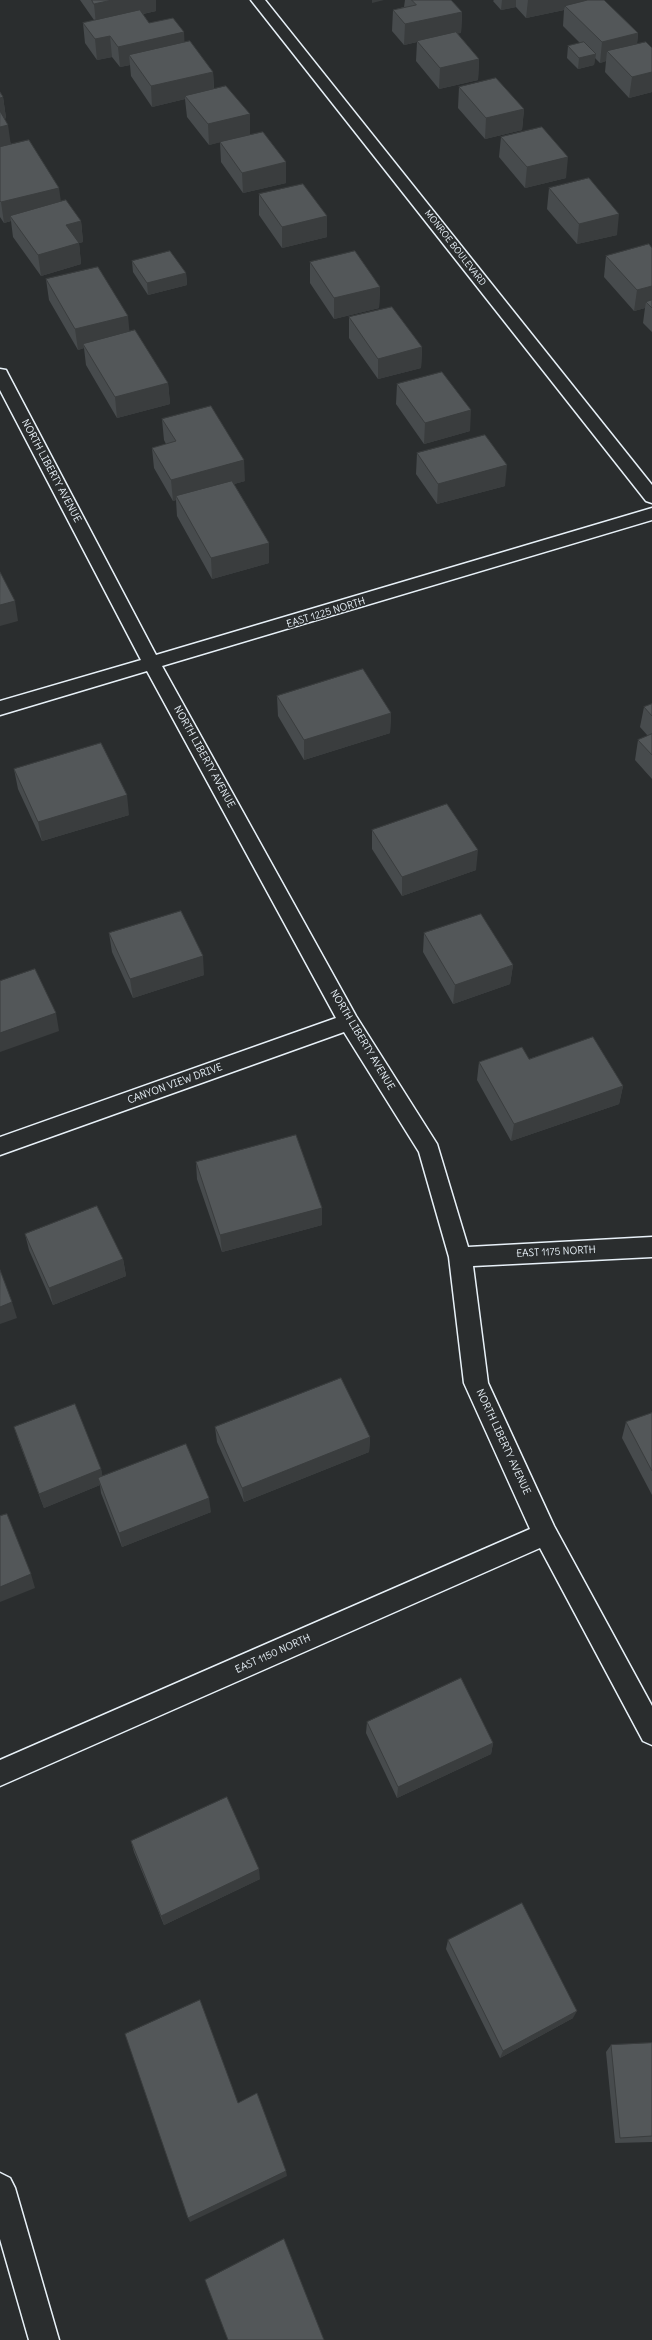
<!DOCTYPE html>
<style>
body{margin:0}
canvas{display:block;background:#2a2d2e}
</style>
<canvas width="652" height="2340"></canvas>
<script>
const ctx = document.querySelector('canvas').getContext('2d');
ctx.lineJoin = 'round';
function trace(path, color, width, dash) {
  ctx.strokeStyle = color;
  ctx.lineWidth = width;
  ctx.lineCap = dash ? 'butt' : 'round';
  ctx.setLineDash(dash || []);
  ctx.stroke(path);
}
function fillPath(path, color) {
  ctx.fillStyle = color;
  ctx.fill(path, 'evenodd');
}
function write(font, color, halo, rows, align = 'center') {
  ctx.font = font + ' Delius,sans-serif';
  ctx.lineWidth = 3;
  ctx.setLineDash([]);
  ctx.textBaseline = 'middle';
  ctx.strokeStyle = halo;
  ctx.fillStyle = color;
  for (const [text, x, y, turn = 0] of rows) {
    ctx.save();
    ctx.translate(x, y);
    ctx.rotate((+turn || 0) * Math.PI / 180);
    ctx.textAlign = isNaN(turn) ? turn : align;
    if (halo) ctx.strokeText(text, 0, 0);
    ctx.fillText(text, 0, 0);
    ctx.restore();
  }
}
const street = new Path2D(`
 M0,369L6,370L8,374L156,655L652,508V520L162,666L356,1016L437,1144L468,1247L652,1237V1257L473,1266L488,1383L554,1526L652,1706V1745L643,1741L540,1548L0,1786V1760L530,1529L464,1383L449,1257L419,1152L344,1032L0,1155V1137L336,1018L147,671L0,715V701L141,660L0,390Z
 M0,2173L10,2178L15,2188L59,2340H29L0,2239Z`);
const secondary = new Path2D(`
 M251,0H265L652,485V503L646,501Z`);
trace(street, '#e8f1f8', 3);
trace(secondary, '#e8f1f8', 3);
fillPath(street, '#2a2d2e');
fillPath(secondary, '#2a2d2e');
fillPath(new Path2D(`
 M80,0H156V11L143,14L149,23L184,43L213,72L214,89L250,135L286,162V183L243,193L221,162L220,142L209,145L187,117L185,99L152,107L131,76L130,65L120,67L112,57L97,60L85,43L83,23L94,20Z
 M405,0H451L462,12L461,33H457L479,59L478,80L439,89L416,61L417,42L404,45L392,31L393,10L404,7Z
 M494,0H604L638,33L637,44L652,48V92L629,98L605,72L606,61L600,63L595,58L594,65L578,69L567,58L568,46L580,43L563,26L564,10L526,18L516,7L501,10L493,1Z
 M459,87L524,109L522,130L485,139L458,108Z
 M0,92L3,97L6,118L4,119L11,145L61,202L81,221L83,242L79,243L81,264L41,276L13,237L11,221L4,223L0,217Z
 M501,137L566,178L525,188L499,157Z
 M549,188L617,235L577,244L547,209Z
 M259,194L327,216V237L282,248L259,215Z
 M652,248V332L643,323L645,308L634,311L604,277L606,256Z
 M132,261L186,273L187,285L148,295L133,272Z
 M310,262L380,287L379,308L334,319L310,283Z
 M46,279L130,332L168,383L170,404L117,418L86,365L84,348L78,350L49,300Z
 M349,317L422,347L421,368L378,379L349,338Z
 M397,384L470,431L424,444L396,404Z
 M162,419L245,481L234,484L269,543V563L212,579L177,516L176,500L173,501L154,468L152,448L166,444L164,440Z
 M417,453L505,486L437,504L416,474Z
 M277,696L391,713L390,733L304,760L278,716Z
 M652,704V779L635,760L638,740L648,736L640,727L644,707Z
 M14,769L129,815L42,841L18,789Z
 M372,830L476,870L402,896L372,849Z
 M109,933L204,975L133,998L112,952Z
 M424,933L513,965L510,984L453,1004L423,952Z
 M529,1059L623,1086L619,1104L511,1141L477,1080L479,1062Z
 M196,1162L322,1225L222,1252L197,1179Z
 M25,1234L123,1259L126,1276L53,1305L29,1250Z
 M652,1413V1495L622,1438L626,1422Z
 M14,1427L101,1469L102,1476L211,1512L122,1547L101,1493L100,1485L44,1508L19,1442Z
 M215,1427L370,1437L369,1452L244,1502L217,1442Z
 M367,1722L493,1743L491,1754L397,1798L366,1733Z
 M131,1841L260,1879L164,1925L134,1852Z
 M448,1940L573,2018L500,2058L446,1949Z
 M652,2043V2142L615,2143L606,2052L611,2045Z`), '#474b4d');
fillPath(new Path2D(`
 M112,0H156V11L96,24L94,4Z
 M372,0H384L372,3Z
 M502,0H516V7L501,10Z
 M528,0H592L565,6L564,10L526,18Z
 M462,12L461,33L418,42L417,41V42L404,45L405,24Z
 M184,32L185,52L129,55L130,65L120,67L118,47Z
 M638,33L636,53L607,51L606,61L600,63L602,42Z
 M110,36L112,57L97,60L95,39Z
 M596,54L594,65L578,69L579,58Z
 M479,59L478,80L439,89L440,68Z
 M213,72L214,93L185,96V99L152,107L151,86Z
 M652,72V92L629,98L632,77Z
 M3,97L6,118L0,120V98Z
 M524,109L522,130L485,139L486,118Z
 M250,114V135L209,145L208,124Z
 M8,125L11,146L0,148V127Z
 M568,157L566,178L525,188L527,167Z
 M286,162V183L243,193L242,173Z
 M59,188L62,209L10,216L11,221L4,223L1,202Z
 M619,214L617,235L577,244L579,224Z
 M327,216V237L282,248V227Z
 M81,221L83,242L79,243L81,264L41,276L38,255L66,225Z
 M186,273L187,285L148,295L147,283Z
 M652,286V306L646,302L645,308L634,311L637,290Z
 M380,287L379,308L334,319V298Z
 M128,316L130,337L83,344L84,348L78,350L75,329Z
 M422,347L421,368L378,379V359Z
 M168,383L170,404L117,418L115,397Z
 M471,410L470,431L424,444L425,423Z
 M244,460L245,481L178,499L176,496V500L173,501L171,480Z
 M507,465L505,486L437,504L438,484Z
 M269,543V563L212,579L211,558Z
 M15,601L18,621L0,626V605Z
 M391,713L390,733L304,760V740Z
 M127,795L129,815L42,841L38,822Z
 M478,850L476,870L402,896V877Z
 M203,956L204,975L133,998L130,979Z
 M513,965L510,984L453,1004L455,985Z
 M56,1013L59,1031L0,1052V1033Z
 M623,1086L619,1104L511,1141L514,1124Z
 M322,1208V1225L222,1252L220,1235Z
 M123,1259L126,1276L53,1305L49,1288Z
 M12,1302L17,1318L0,1324V1307Z
 M370,1437L369,1452L244,1502L242,1488Z
 M101,1469L104,1484L98,1478L100,1485L44,1508L39,1494Z
 M209,1498L211,1512L122,1547L119,1533Z
 M31,1574L35,1588L0,1602V1587Z
 M493,1743L491,1754L397,1798L398,1787Z
 M259,1869L260,1879L164,1925L161,1916Z
 M577,2011L573,2018L500,2058L503,2051Z
 M286,2171L287,2176L190,2222L188,2218Z`), '#3a3d3e');
const building = new Path2D(`
 M92,0H112L94,4Z
 M412,0H451L462,12L405,24L393,10L416,5Z
 M588,0H604L638,33L602,42L565,6Z
 M140,10L149,23L173,18L184,32L118,47L110,36L95,39L83,23Z
 M456,32L479,59L440,68L417,41Z
 M190,41L213,72L151,86L129,55Z
 M584,42L596,54L579,58L568,46Z
 M646,42L652,48V72L632,77L607,51Z
 M496,78L524,109L486,118L459,87Z
 M226,86L250,114L208,124L185,96Z
 M0,92L3,97L0,98Z
 M0,111L8,125L0,127Z
 M542,127L568,157L527,167L501,137Z
 M263,132L286,162L242,173L220,142Z
 M29,140L59,188L1,202L0,201V147Z
 M589,178L619,214L579,224L549,188Z
 M303,184L327,216L282,227L259,194Z
 M66,200L81,221L66,225L79,243L38,255L10,216Z
 M649,244L652,248V286L637,290L606,256Z
 M170,251L186,273L147,283L132,261Z
 M355,251L380,287L334,298L310,262Z
 M98,267L128,316L75,329L46,279Z
 M652,300V308L646,302Z
 M392,307L422,347L378,359L349,317Z
 M135,330L168,383L115,397L83,344Z
 M442,372L471,410L425,423L397,384Z
 M211,406L244,460L171,480L152,448L176,441L162,419Z
 M485,435L507,465L438,484L417,453Z
 M232,481L269,543L211,558L176,496Z
 M0,572L15,601L0,605Z
 M363,669L391,713L304,740L277,696Z
 M652,704V716L644,707Z
 M652,734V755L638,740Z
 M101,743L127,795L38,822L14,769Z
 M447,804L478,850L402,877L372,830Z
 M181,911L203,956L130,979L109,933Z
 M481,914L513,965L455,985L424,933Z
 M35,969L56,1013L0,1033V981Z
 M593,1037L623,1086L514,1124L479,1062L522,1047L529,1059Z
 M296,1135L322,1208L220,1235L196,1162Z
 M97,1206L123,1259L49,1288L25,1234Z
 M0,1270L12,1302L0,1307Z
 M341,1378L370,1437L242,1488L215,1427Z
 M75,1404L101,1469L39,1494L14,1427Z
 M652,1413V1471L626,1422Z
 M186,1444L209,1498L119,1533L98,1478Z
 M7,1514L31,1574L0,1587V1516Z
 M461,1678L493,1743L398,1787L367,1722Z
 M227,1797L259,1869L161,1916L131,1841Z
 M522,1903L577,2011L503,2051L448,1940Z
 M200,2000L238,2103L257,2093L286,2171L188,2218L125,2034Z
 M652,2043V2136L620,2138L611,2045Z
 M284,2239L324,2340H228L205,2280Z`);
fillPath(building, '#535759');
trace(building, '#3a3d3e', 1);
write('9px', '#e8f1f8', '#2a2d2e', [
 ["MONROE BOULEVARD",455,248,52]
]);
write('10px', '#e8f1f8', '#2a2d2e', [
 ["NORTH LIBERTY AVENUE",51,471,62],
 ["EAST 1225 NORTH",326,613,-17],
 ["NORTH LIBERTY AVENUE",204,757,61],
 ["NORTH LIBERTY AVENUE",362,1040,59],
 ["CANYON VIEW DRIVE",175,1084,-20],
 ["EAST 1175 NORTH",556,1252,-3],
 ["NORTH LIBERTY AVENUE",503,1442,65],
 ["EAST 1150 NORTH",273,1654,-24]
]);
</script>
